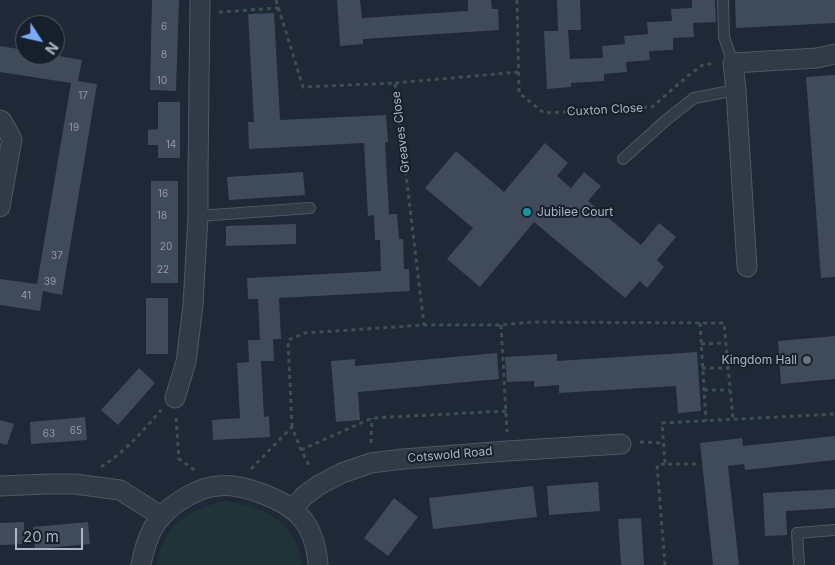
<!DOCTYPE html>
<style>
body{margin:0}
#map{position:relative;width:835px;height:565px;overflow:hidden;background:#1e2836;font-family:Inter,sans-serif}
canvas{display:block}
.north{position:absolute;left:15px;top:15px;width:50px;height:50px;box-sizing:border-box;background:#171f2a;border:1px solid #525b68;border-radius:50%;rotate:125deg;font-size:14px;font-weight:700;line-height:20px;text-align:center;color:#abb5c4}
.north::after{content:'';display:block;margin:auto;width:18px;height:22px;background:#78acfb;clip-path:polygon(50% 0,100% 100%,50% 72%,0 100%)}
.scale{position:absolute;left:15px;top:528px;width:68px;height:22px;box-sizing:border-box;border:2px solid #abb5c4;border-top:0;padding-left:6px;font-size:15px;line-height:18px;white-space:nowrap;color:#abb5c4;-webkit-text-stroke:4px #171f2a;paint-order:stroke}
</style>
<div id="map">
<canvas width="835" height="565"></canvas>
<div class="north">N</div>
<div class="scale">20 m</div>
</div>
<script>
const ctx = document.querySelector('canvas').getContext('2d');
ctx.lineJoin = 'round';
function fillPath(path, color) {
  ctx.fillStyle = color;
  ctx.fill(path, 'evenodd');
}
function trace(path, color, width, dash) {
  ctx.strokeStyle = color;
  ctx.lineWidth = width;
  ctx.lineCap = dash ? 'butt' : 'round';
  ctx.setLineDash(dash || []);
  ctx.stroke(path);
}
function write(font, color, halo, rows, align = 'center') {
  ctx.font = font + ' Inter,sans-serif';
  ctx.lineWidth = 4;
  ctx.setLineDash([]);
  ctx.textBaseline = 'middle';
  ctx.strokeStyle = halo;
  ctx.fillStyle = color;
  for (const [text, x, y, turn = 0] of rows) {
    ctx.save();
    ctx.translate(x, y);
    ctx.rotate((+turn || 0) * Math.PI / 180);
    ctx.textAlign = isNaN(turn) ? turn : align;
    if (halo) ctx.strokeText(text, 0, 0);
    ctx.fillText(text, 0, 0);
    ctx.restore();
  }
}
fillPath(new Path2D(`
 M225,501C252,505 279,513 294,539C299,546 300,557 302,565H157C162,526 189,509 225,501Z`), '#203437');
fillPath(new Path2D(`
 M152,0H179L176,91L150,90Z
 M337,0H360L362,18L468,11V0H491L492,9H498L499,30L363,39V44L340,46Z
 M557,0H580L581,30H568L570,59L603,58L602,46L625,44L624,36L648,34L647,22L672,21L671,9L692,8V0H715L716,22L693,23L694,37L673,38V50L649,51L650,60L626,62L627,72L604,74V81L571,83V87L547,89L544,31H558Z
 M735,0H835V23L736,28Z
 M274,13L280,120L386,115L388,142H385L389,214H397L399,239H403L404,269H409L410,291L279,298L281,339H273L274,361H261L264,417L269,416L270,437L213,440L212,420L240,418L237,363L249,362L248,340H260L258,299H248L247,278L381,271L380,240H375L374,215L368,216L364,143L249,149L248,122H254L248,14Z
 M0,46L25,50V55H53L82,60L78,81L97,84L62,295L43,291L40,311L0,305V279L37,284L71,83L0,72Z
 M835,75V277L821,278L806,77Z
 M158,102H180V158H158V145H148V130L158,129Z
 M545,143L568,163L557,176L571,188L584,172L601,186L588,201L641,245L659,223L676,237L657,260L664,267L647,288L640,281L625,298L534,222L480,287L447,259L473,228L425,188L456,151L504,192Z
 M303,172L305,195L229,200L227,177Z
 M151,181H178V283H151Z
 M296,224V244L226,246V226Z
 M146,298H168V354H146Z
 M835,336V379L781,384L778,341Z
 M697,352L701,411L678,413L676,386L559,393V385L534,387V381L507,382L505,357L557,354V361Z
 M497,353L499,379L358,392L360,420L336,422L331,361L355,359V366Z
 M139,368L155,383L118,425L101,410Z
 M85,417L87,440L31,444L30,422Z
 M0,420L14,424L7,445L0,443Z
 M835,436V460L745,470L744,464L728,466L739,565H713L700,443L742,438L743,446Z
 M598,482L600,511L549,515L547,486Z
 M533,486L537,517L433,529L429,498Z
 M835,489V508L786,511L787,535L765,536L763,493Z
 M394,498L418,517L388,556L364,538Z
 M641,518L644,565H621L618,519Z
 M24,522L25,544L0,545V523Z
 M88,522L90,544L35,549L33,527Z`), '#3f4b5b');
const lane = new Path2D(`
 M723,0L724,37L733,63
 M623,159L665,121L694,98L736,90
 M198,216L310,208
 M799,565L797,533L835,530`);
const street = new Path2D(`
 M0,120L2,121L12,139L0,207
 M747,267L736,90L733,63L817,58L835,54
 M175,398L186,362L193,305L198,216V173L200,0
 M0,486L47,484H75L120,490L161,516
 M293,509L304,496L319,485L342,473L371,463L403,459L507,451L621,444
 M141,565C144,549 150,528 162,516C174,502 200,487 218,486C234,484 249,489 263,494C300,508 315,526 318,565`);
trace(lane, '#4f5865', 12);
trace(street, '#4f5865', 21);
trace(new Path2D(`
 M276,0L303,87L395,83L424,325
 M517,0L519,93L544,113L652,107L689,75L704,64H715
 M219,12L279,8
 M395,83L519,72
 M700,323L706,421
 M501,325L507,432
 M701,344L725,343
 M702,368H728
 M704,390H729
 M176,418L179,459L196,471
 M292,427L288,340L305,333L424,325H501L531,322L724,323L733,419
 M640,442L664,443
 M371,443L372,418
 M301,450L372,418L506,411
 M696,464H665L662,423L835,414
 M101,467C125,452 143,431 161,410
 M251,469L292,427L301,450L310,467
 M665,565L657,465L665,464`), '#3a5051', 3, [4, 4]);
trace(lane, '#313a46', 10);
trace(street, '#313a46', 19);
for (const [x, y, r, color] of [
 [527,212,5,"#0f9aa8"],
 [807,360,5,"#6b7280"]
]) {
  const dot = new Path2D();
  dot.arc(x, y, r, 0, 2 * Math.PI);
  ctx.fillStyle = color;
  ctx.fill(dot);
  trace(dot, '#171f2a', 2);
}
write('10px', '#909aaa', null, [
 ["6",164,27],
 ["8",164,55],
 ["10",162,81],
 ["17",83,96],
 ["19",74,128],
 ["14",171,145],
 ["16",163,194],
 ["18",162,216],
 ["20",166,247],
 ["37",57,256],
 ["22",163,270],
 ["39",50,282],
 ["41",26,296],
 ["65",76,431],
 ["63",49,434]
]);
write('12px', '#abb5c4', '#171f2a', [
 ["Cuxton Close",605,110,-3],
 ["Greaves Close",401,132,-97],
 ["Cotswold Road",450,455,-5]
]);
write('12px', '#abb5c4', '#171f2a', [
 ["Jubilee Court",537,212],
 ["Kingdom Hall",797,360,"right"]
], 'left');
</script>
